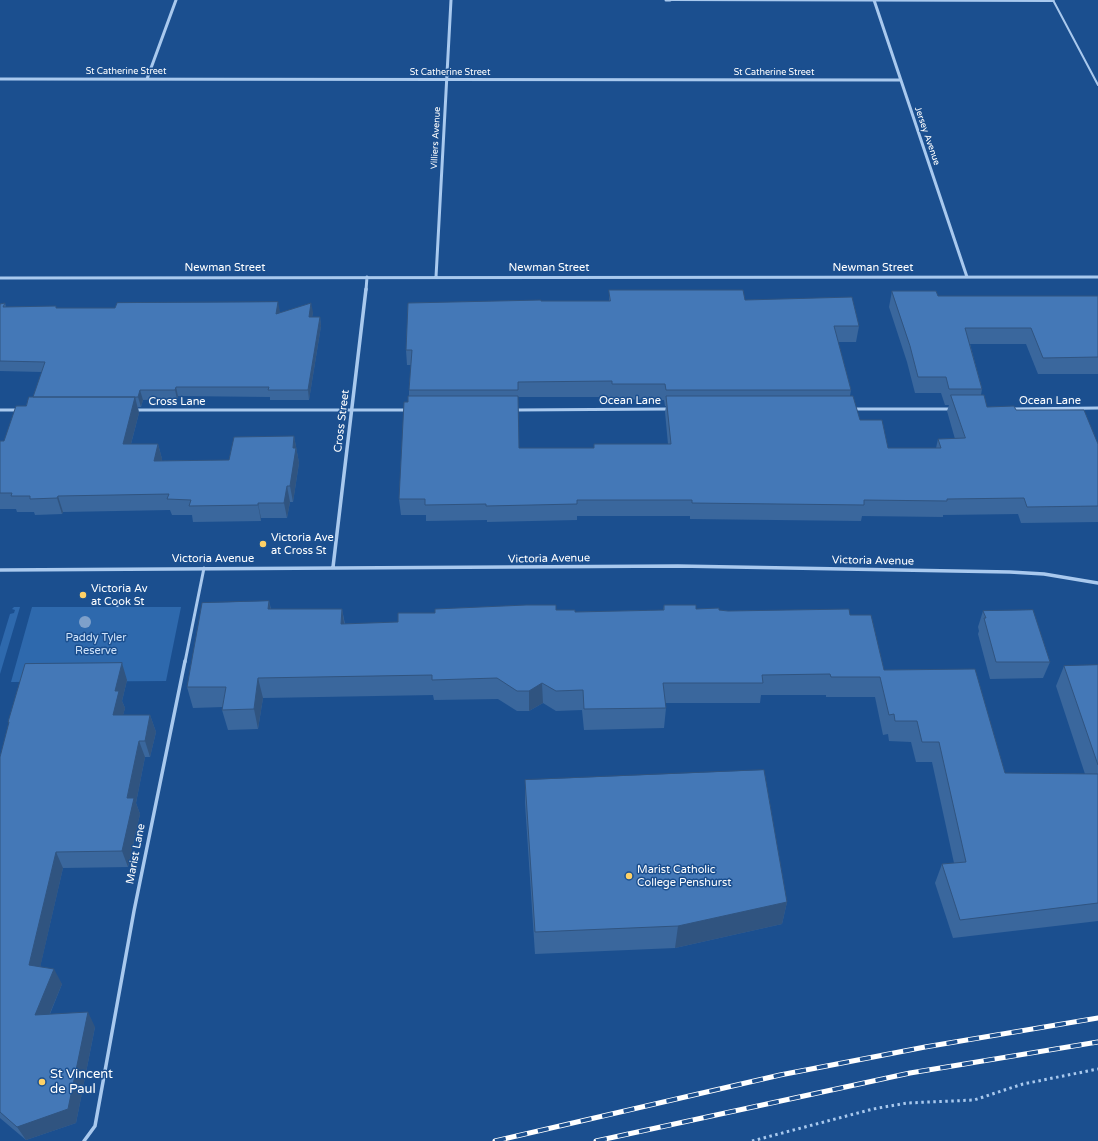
<!DOCTYPE html>
<style>
body{margin:0}
canvas{display:block;background:#1b4f8f}
</style>
<canvas width="1098" height="1141"></canvas>
<script>
const ctx = document.querySelector('canvas').getContext('2d');
ctx.lineJoin = 'round';
function fillPath(path, color) {
  ctx.fillStyle = color;
  ctx.fill(path, 'evenodd');
}
function trace(path, color, width, dash) {
  ctx.strokeStyle = color;
  ctx.lineWidth = width;
  ctx.lineCap = dash ? 'butt' : 'round';
  ctx.setLineDash(dash || []);
  ctx.stroke(path);
}
function write(font, color, halo, rows, align = 'center') {
  ctx.font = font + ' "Varela Round",sans-serif';
  ctx.lineWidth = 3;
  ctx.setLineDash([]);
  ctx.textBaseline = 'middle';
  ctx.strokeStyle = halo;
  ctx.fillStyle = color;
  for (const [text, x, y, turn = 0] of rows) {
    ctx.save();
    ctx.translate(x, y);
    ctx.rotate((+turn || 0) * Math.PI / 180);
    ctx.textAlign = isNaN(turn) ? turn : align;
    if (halo) ctx.strokeText(text, 0, 0);
    ctx.fillText(text, 0, 0);
    ctx.restore();
  }
}
fillPath(new Path2D(`
 M14,607H20L0,674V647L10,614L14,613L15,610L12,609Z
 M32,607H181L166,681L11,682Z`), '#2e69ad');
trace(new Path2D(`
 M117,607L118,601`), '#a9c9ee', 2.5, [2, 3]);
trace(new Path2D(`
 M752,1141L873,1109L907,1103L974,1100L1023,1084L1098,1069`), '#a9c9ee', 3, [2.5, 3.5]);
trace(new Path2D(`
 M670,0L1054,1
 M1053,0L1098,85`), '#a9c9ee', 2);
trace(new Path2D(`
 M854,409H950
 M1012,409L1098,408
 M0,410H18
 M136,410H408
 M516,410L668,409
 M185,662L204,568`), '#a9c9ee', 3);
trace(new Path2D(`
 M84,1141L95,1126L134,911L185,661`), '#a9c9ee', 3.5);
trace(new Path2D(`
 M666,0H670
 M874,0L967,277
 M0,79L900,80
 M147,79L176,0
 M436,277L451,0
 M0,278L1098,277
 M366,290L367,277`), '#a9c9ee', 3);
trace(new Path2D(`
 M333,567L366,289
 M0,570L678,566L1010,572L1044,574L1098,583`), '#a9c9ee', 3.5);
const rail = new Path2D(`
 M495,1141L780,1075L925,1047L1098,1018
 M596,1141L910,1073L1098,1042`);
trace(rail, '#fff', 5);
trace(rail, '#1b4f8f', 3.5, [11]);
ctx.fillStyle = '#7ea0ca';
for (const [x, y] of [
 [85,622]
]) {
  ctx.beginPath();
  ctx.arc(x, y, 6, 0, 2 * Math.PI);
  ctx.fill();
}
fillPath(new Path2D(`
 M609,290L745,300L859,326L856,342H838L851,390L850,396L860,420L888,448H936L938,439H955L947,411L949,405H945L941,393H915L907,362L889,307L892,291L938,296H1098V374H1038L1026,344H970L982,389L981,395L987,407L1016,410L1098,444V522L1021,523L1018,514L943,515V517L862,516L861,521L690,519V516H577V520L487,522V520L426,521V515H401L399,499L408,402L409,396V390L411,365H407L406,350L541,301H609ZM518,397H612V399L664,400L665,406H666L665,412L668,444H594V448H519Z
 M5,303L6,307L280,312H313L312,317H320L321,326L309,400H270V397L178,396L177,399L143,400L141,407H138L139,413L131,444H158L162,459V461L229,460L294,436L299,463L293,502H290L287,518H261V521L193,522L192,515H172L170,510L63,512L62,514L35,515L34,512H17L16,509H0V441H4L26,406L33,397L42,372L0,371V304Z
 M269,601L271,609H342L345,624L398,622L556,610L575,612L663,610L664,605L696,609L728,611L850,615L884,670L1005,773L1085,774L1056,686L1064,666L1098,665V921L953,938L935,883L942,864L954,863L932,762H916L911,742L889,741L888,734L883,735L875,697H826V695H761L760,703H665L666,708L664,728L584,730L582,710L556,711L543,703L529,711H517L498,699L434,700L433,695L263,698L258,729L228,730L222,710L223,707L193,708L187,687Z
 M983,611L1050,662L1043,678L990,679L978,634L979,631L978,627Z
 M127,680L122,701L125,708L123,715H150L156,732L150,757H145L136,803L140,814L128,867L63,868L40,967L62,984L50,1014L95,1027L76,1123L26,1140L0,1118V757L9,724L8,722Z
 M525,780L787,902L782,924L675,948L535,954L525,803Z`), '#3a679d');
fillPath(new Path2D(`
 M278,302L280,312L278,323L276,314Z
 M311,303L313,312L311,326L309,317Z
 M320,317L321,326L309,400L308,390Z
 M176,387L178,396L177,399L175,390Z
 M140,390L143,400L141,407L138,397Z
 M135,397L139,413L127,459L123,444Z
 M294,436L299,463L293,502L290,486L293,448Z
 M158,444L162,459L158,477L154,461Z
 M287,486L290,502L287,518L284,503Z
 M58,496L63,512L62,514L57,498Z
 M258,503L261,518V521L258,505Z
 M269,601L273,622L268,609Z
 M342,609L345,629L341,624Z
 M122,663L127,680L122,701L125,708L119,732L113,715L115,691Z
 M258,678L263,698L258,729L254,709Z
 M542,683L543,703L529,711V691Z
 M150,715L156,732L150,757L145,741Z
 M139,741L145,757L136,803L140,814L128,867L122,851L127,798Z
 M56,852L63,868L37,981L29,965Z
 M787,902L782,924L675,948L678,926Z
 M54,969L62,984L43,1030L35,1015Z
 M88,1012L95,1027L76,1123L26,1140L17,1127Z`), '#305480');
const building = new Path2D(`
 M609,290H743L745,300L852,297L859,326H834L851,390H666L665,384H612V381L518,382V390H409L412,350H406L408,303L541,300V301H610Z
 M892,291H936L938,296H1098V357L1043,358L1031,328H965L982,389H949L946,377H918L910,346Z
 M278,302L276,314L311,303L309,317H320L308,390H268L269,387H176L175,390H140L138,397H33L45,362L0,361V304L5,303L3,307L56,306V308H115L117,303Z
 M951,395H984L987,407L1014,406L1016,410H1084L1098,444V506L1027,507L1024,498L947,499V501L864,500V505L692,503V500H577V504L486,506V504L425,505V499H399L404,402H408V396H518L519,448H594V444H671L666,396H853L860,420H882L888,448H941L938,439L965,438Z
 M29,397H135L123,444H158L154,461L229,460L234,437L294,436L293,448H296L290,486H287L284,503H258V505L189,506L191,500L167,499L169,494L58,496L57,498L30,499V496H11L12,493H0V441H4L16,406H26Z
 M269,601L268,609H342L341,624L398,622V613H435V609L526,605H556V610H575V612L664,610V605H696V609L719,608V610L728,611L849,609L850,615H871L884,670L975,669L1005,773L1098,774V903L960,920L942,864L966,862L939,742H922L917,721H895L894,714L889,715L880,677H831L830,674L762,675L763,683H663L666,708L584,709L583,690L556,691L542,683L529,691H517L497,678L432,680V675L258,678L254,709L222,710L226,687H187L202,603Z
 M1033,610L1050,662H996L984,618H986L983,611Z
 M122,663L115,691H119L113,715H150L145,741H139L127,798H134L122,851L56,852L29,965L54,969L35,1015L88,1012L68,1109L17,1127L0,1112V757L9,722H8L25,664Z
 M1098,665V765L1064,666Z
 M764,770L787,902L678,926L535,932L525,780Z`);
fillPath(building, '#4478b7');
trace(building, '#305480', 1);
for (const [x, y, r, color] of [
 [263,544,4,"#ffd166"],
 [83,595,4,"#ffd166"],
 [629,876,4,"#ffd166"],
 [42,1082,4,"#ffd166"]
]) {
  const dot = new Path2D();
  dot.arc(x, y, r, 0, 2 * Math.PI);
  ctx.fillStyle = color;
  ctx.fill(dot);
  trace(dot, '#1b4f8f', 1.5);
}
write('9px', '#fff', '#1b4f8f', [
 ["St Catherine Street",126,72],
 ["St Catherine Street",450,73],
 ["St Catherine Street",774,73],
 ["Jersey Avenue",927,136,71],
 ["Villiers Avenue",436,138,-87]
]);
write('11px', '#fff', '#1b4f8f', [
 ["Newman Street",225,268],
 ["Newman Street",549,268],
 ["Newman Street",873,268],
 ["Ocean Lane",630,401],
 ["Ocean Lane",1050,401],
 ["Cross Lane",177,402],
 ["Cross Street",342,421,-83],
 ["Victoria Avenue",213,559],
 ["Victoria Avenue",549,559,-1],
 ["Victoria Avenue",873,561,1],
 ["Marist Lane",136,854,-79]
]);
write('11px', '#fff', '#1b4f8f', [
 ["Victoria Ave",271,538],
 ["at Cross St",271,551],
 ["Victoria Av",91,589],
 ["at Cook St",91,602],
 ["Marist Catholic",637,870],
 ["College Penshurst",637,883]
], 'left');
write('11px', '#cfe3fa', '#1b4f8f', [
 ["Paddy Tyler",96,638],
 ["Reserve",96,651]
]);
write('13px', '#fff', '#1b4f8f', [
 ["St Vincent",50,1075],
 ["de Paul",50,1090]
], 'left');
</script>
